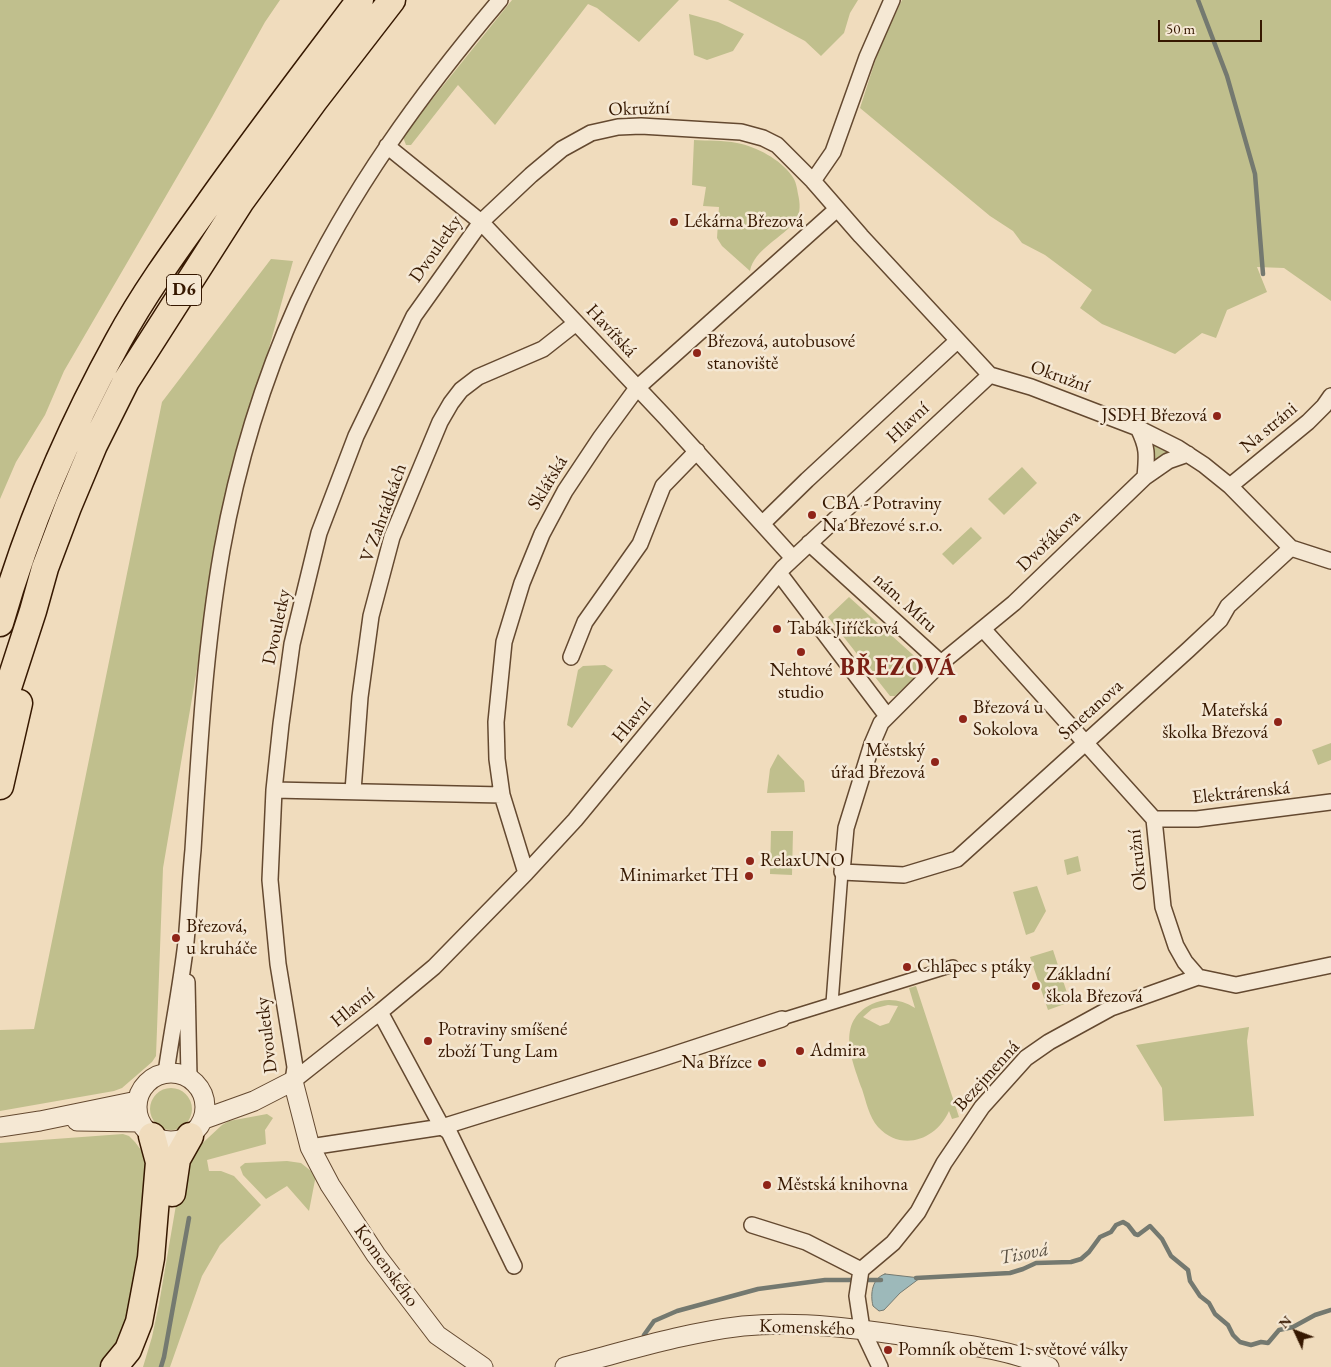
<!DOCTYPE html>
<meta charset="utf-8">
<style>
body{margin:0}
#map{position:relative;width:1331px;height:1367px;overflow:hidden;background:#f0dcbd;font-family:"EB Garamond",serif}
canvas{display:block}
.north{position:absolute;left:1271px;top:1307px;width:50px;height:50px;-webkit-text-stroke:4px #f5e8d4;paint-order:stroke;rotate:313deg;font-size:14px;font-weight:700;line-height:20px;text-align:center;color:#361801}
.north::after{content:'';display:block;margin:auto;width:18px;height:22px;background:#361801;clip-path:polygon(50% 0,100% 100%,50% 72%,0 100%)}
.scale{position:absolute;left:1158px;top:20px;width:104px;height:22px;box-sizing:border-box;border:2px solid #361801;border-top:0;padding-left:6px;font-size:15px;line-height:18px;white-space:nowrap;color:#361801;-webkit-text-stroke:4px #f5e8d4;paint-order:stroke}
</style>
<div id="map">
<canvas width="1331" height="1367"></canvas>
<div class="north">N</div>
<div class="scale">50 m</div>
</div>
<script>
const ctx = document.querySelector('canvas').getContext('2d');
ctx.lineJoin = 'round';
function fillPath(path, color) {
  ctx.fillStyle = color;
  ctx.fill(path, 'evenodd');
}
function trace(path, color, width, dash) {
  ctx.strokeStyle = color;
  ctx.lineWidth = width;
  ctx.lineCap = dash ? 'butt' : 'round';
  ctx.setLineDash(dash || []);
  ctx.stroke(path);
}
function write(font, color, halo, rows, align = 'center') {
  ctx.font = font + ' "EB Garamond",serif';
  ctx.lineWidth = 5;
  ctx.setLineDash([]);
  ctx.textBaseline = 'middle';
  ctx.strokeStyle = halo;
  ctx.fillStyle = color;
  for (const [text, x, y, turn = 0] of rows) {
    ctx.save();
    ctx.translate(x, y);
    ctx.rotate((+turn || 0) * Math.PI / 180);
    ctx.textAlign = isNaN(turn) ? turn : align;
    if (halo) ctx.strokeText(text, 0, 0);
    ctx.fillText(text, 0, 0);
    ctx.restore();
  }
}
fillPath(new Path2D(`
 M0,0H280L265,22L212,117L64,371L45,415L16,462L0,499Z
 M512,0H679L639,42L597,8L588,4L495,125L458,85L411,145H406L403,137L409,128Z
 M728,0H858L850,13L844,33L821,56L805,41Z
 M902,0H1331V301L1284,268L1257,267L1267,292L1227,310L1216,338L1202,333L1175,354L1102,324L1080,308L1092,290L1045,255L1022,243L1013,231L990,216L860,108L879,49Z
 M689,14L718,22L744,34L733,51L707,60L694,55Z
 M694,140C708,141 723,140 737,143C757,147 780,159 792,176C796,181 797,188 798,194C800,202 801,213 796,220C783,238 754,249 750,271L722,246L717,238L719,207L703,206L706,187L692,185Z
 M271,259L293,261L224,511L163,868L156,1056L152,1062L122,1088L114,1091L0,1111V1030L34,1029L162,402Z
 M1150,439L1175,452L1154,460Z
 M1022,467L1037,483L1004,515L988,499Z
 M971,527L982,538L953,565L942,554Z
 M849,597L922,663L925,668L895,696H890L828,617Z
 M605,665L613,670L572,728L567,725L578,670L583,666Z
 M1331,743V760L1318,765L1312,750Z
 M778,754L804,781L805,792L767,793L770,769Z
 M771,831H793L792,875L770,874Z
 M1078,856L1081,871L1067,875L1064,860Z
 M1037,886L1046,911L1034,932L1026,935L1013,892Z
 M1053,950L1070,1002L1048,1010L1030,957Z
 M916,986L959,1117L952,1119L949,1111C937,1139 902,1153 878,1127C869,1117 866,1101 862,1089C852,1060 835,1022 872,1004C887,997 902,1000 915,1008L909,988ZM888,1005L898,1006L889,1023L880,1026L863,1017L872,1009Z
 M1249,1027L1247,1041L1254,1116L1164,1121L1162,1088L1136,1045Z
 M150 1109a21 21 0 1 1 42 0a21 21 0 1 1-42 0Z
 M267,1114L273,1118L265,1130L266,1144L207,1160L209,1171H221L234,1176L261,1205L220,1245L202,1276L170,1367H143L152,1337L159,1304L181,1176L194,1151L222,1125L229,1121Z
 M123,1134L129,1136L135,1142L144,1154L151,1195L126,1332L103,1367H0V1143Z
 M287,1161L301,1163L316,1175L309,1211L287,1186L266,1199L243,1175L240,1167L245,1163Z`), '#c0bf8d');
const water = new Path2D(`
 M885,1274L920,1278L900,1293L884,1310L879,1311L873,1306C870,1294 872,1278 885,1274Z`);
fillPath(water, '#9db9ba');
trace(water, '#747970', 1);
trace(new Path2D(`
 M1198,0L1227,76L1255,174L1263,274
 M916,1278L1010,1273L1023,1269L1036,1263L1071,1262L1081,1259L1089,1252L1100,1237L1111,1232L1116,1225L1123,1222L1128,1225L1135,1234L1138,1235L1150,1226L1162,1239L1171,1256L1188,1270L1190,1281L1200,1296L1209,1303L1215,1314L1228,1325L1233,1335L1240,1342L1251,1345L1261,1342L1268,1343L1279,1330L1293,1327L1315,1315L1331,1310
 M644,1335L654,1321L677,1311L758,1289L825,1280H881
 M161,1367L164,1357L189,1218`), '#747970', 4.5);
const pedestrian = new Path2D(`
 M832,1003L842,872
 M782,1019L953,966`);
const minor = new Path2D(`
 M387,146L481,222L666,418L793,558
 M813,181L833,152L867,57L892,0
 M1138,428C1148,448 1147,455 1145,477
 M1188,454L1168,461L1145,477L1014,603L941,663L881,723L872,744L846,828L842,872L904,875L957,859L1188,650L1220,620L1228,606L1291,548
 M1230,486L1308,422L1324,406L1331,396
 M763,523L807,480L957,341
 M809,543L941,663
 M779,573L887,716
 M983,629L1154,819L1163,907L1176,946L1185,962L1198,977L1236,985L1331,965
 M571,657L585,622L640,544L663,486L697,451
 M274,790L502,795
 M353,791L360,697L371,616L392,537L440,422L451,403L461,390L478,377L543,349L576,323
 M1154,819H1197L1331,802
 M526,873L502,795L497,759L496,722L504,642L522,583L542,534L565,491L601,437L637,388L837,209
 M187,982L189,1077
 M380,1012L442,1127L449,1132L514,1266
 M166,1073C172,1030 181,986 186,942C189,911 190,880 193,850C199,751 205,647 222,550C237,466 263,380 298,302C349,192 422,92 500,0
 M293,1081L295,1067L278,964L270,880L274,790L281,724L292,644L319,533L356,436L414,316L481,222L531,175L562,149L591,133L618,127L641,126L741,132L763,138L777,145L813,181L861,236L990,375L1031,387L1138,428L1178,448L1204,465L1230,486L1291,548L1331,561
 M293,1081L380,1012L434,967L526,873L575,820L783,568L990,375
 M310,1147L442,1127L657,1060L782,1019
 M752,1225L806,1242L861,1270
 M880,1367L862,1329L857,1296L861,1270L893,1243L918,1212L944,1163L982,1107L1026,1058L1049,1042L1111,1008L1198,977`);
const tertiary = new Path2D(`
 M137 1107a34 34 0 1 1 68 0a34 34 0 1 1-68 0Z
 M204,1119L254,1101L293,1081L310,1147L330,1185L376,1255L437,1335L483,1367
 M77,1121L140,1122
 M0,1127L40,1121L137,1101
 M565,1367C624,1352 682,1333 743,1326C804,1320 867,1330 927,1339C968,1345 1011,1350 1049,1367`);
const motorway = new Path2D(`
 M0,623C28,525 69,430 118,341C143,295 174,252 205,209C255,138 308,69 360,0
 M0,723L7,691L33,611L45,568L68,507L94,445L126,381L241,201L314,101L392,0
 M0,786L19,703
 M172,1193L177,1159L190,1136
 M114,1367L128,1350L139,1322L151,1258L159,1162L152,1136`);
trace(pedestrian, '#644930', 14);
trace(minor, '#644930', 18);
trace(tertiary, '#644930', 21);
trace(motorway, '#361801', 29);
trace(pedestrian, '#f5e8d4', 11);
trace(minor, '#f5e8d4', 15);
trace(tertiary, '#f5e8d4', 19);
trace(motorway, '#f0dcbd', 26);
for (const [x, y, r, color] of [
 [674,222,5,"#8f2418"],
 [697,353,5,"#8f2418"],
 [1217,416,5,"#8f2418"],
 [812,515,5,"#8f2418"],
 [777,629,5,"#8f2418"],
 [801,652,5,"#8f2418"],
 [963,719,5,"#8f2418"],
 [1278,722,5,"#8f2418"],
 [935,762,5,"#8f2418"],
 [750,861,5,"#8f2418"],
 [749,876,5,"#8f2418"],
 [176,938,5,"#8f2418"],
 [907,967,5,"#8f2418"],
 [1036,986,5,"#8f2418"],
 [428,1041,5,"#8f2418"],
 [800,1051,5,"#8f2418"],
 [762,1063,5,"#8f2418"],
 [767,1185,5,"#8f2418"],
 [888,1350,5,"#8f2418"]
]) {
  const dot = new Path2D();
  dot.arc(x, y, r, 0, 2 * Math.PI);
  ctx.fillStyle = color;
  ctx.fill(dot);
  trace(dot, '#f5e8d4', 2);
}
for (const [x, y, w] of [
 [184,290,35]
]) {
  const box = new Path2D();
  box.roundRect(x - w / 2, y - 15.5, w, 31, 4);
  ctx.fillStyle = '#f5e8d4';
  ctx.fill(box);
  trace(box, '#361801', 1);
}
write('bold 18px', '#361801', null, [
 ["D6",184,290]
]);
write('19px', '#361801', '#f5e8d4', [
 ["Okružní",639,109,-2],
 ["Dvouletky",436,249,-55],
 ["Havířská",611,331,47],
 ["Okružní",1060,377,20],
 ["Hlavní",908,423,-43],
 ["Na stráni",1269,428,-40],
 ["Sklářská",548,483,-59],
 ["V Zahrádkách",384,513,-70],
 ["Dvořákova",1049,541,-44],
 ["nám. Míru",905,603,42],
 ["Dvouletky",277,627,-78],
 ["Smetanova",1091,710,-42],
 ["Hlavní",632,721,-51],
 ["Elektrárenská",1241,793,-6],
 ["Okružní",1138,860,-96],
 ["Hlavní",353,1008,-39],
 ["Dvouletky",267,1035,-97],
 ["Bezejmenná",987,1076,-48],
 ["Komenského",386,1266,54],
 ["Komenského",807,1328,2]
]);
write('19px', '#361801', '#f5e8d4', [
 ["Lékárna Březová",684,222],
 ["Březová, autobusové",707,342],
 ["stanoviště",707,364],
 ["JSDH Březová",1207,416,"right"],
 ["CBA - Potraviny",822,504],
 ["Na Březové s.r.o.",822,526],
 ["Tabák Jiříčková",787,629],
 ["Nehtové",801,671,"center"],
 ["studio",801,693,"center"],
 ["Březová u",973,708],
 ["Sokolova",973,730],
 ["Mateřská",1268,711,"right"],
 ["školka Březová",1268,733,"right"],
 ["Městský",925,751,"right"],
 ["úřad Březová",925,773,"right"],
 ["RelaxUNO",760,861],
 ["Minimarket TH",739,876,"right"],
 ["Březová,",186,927],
 ["u kruháče",186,949],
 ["Chlapec s ptáky",917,967],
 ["Základní",1046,975],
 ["škola Březová",1046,997],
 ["Potraviny smíšené",438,1030],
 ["zboží Tung Lam",438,1052],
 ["Admira",810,1051],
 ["Na Břízce",752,1063,"right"],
 ["Městská knihovna",777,1185],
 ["Pomník obětem 1. světové války",898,1350]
], 'left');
write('italic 20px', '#5a5042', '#f5e8d4', [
 ["Tisová",1024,1254,-11]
]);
ctx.letterSpacing = '1px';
write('bold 24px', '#7a1f14', '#f5e8d4', [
 ["BŘEZOVÁ",898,668]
]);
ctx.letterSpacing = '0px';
</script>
